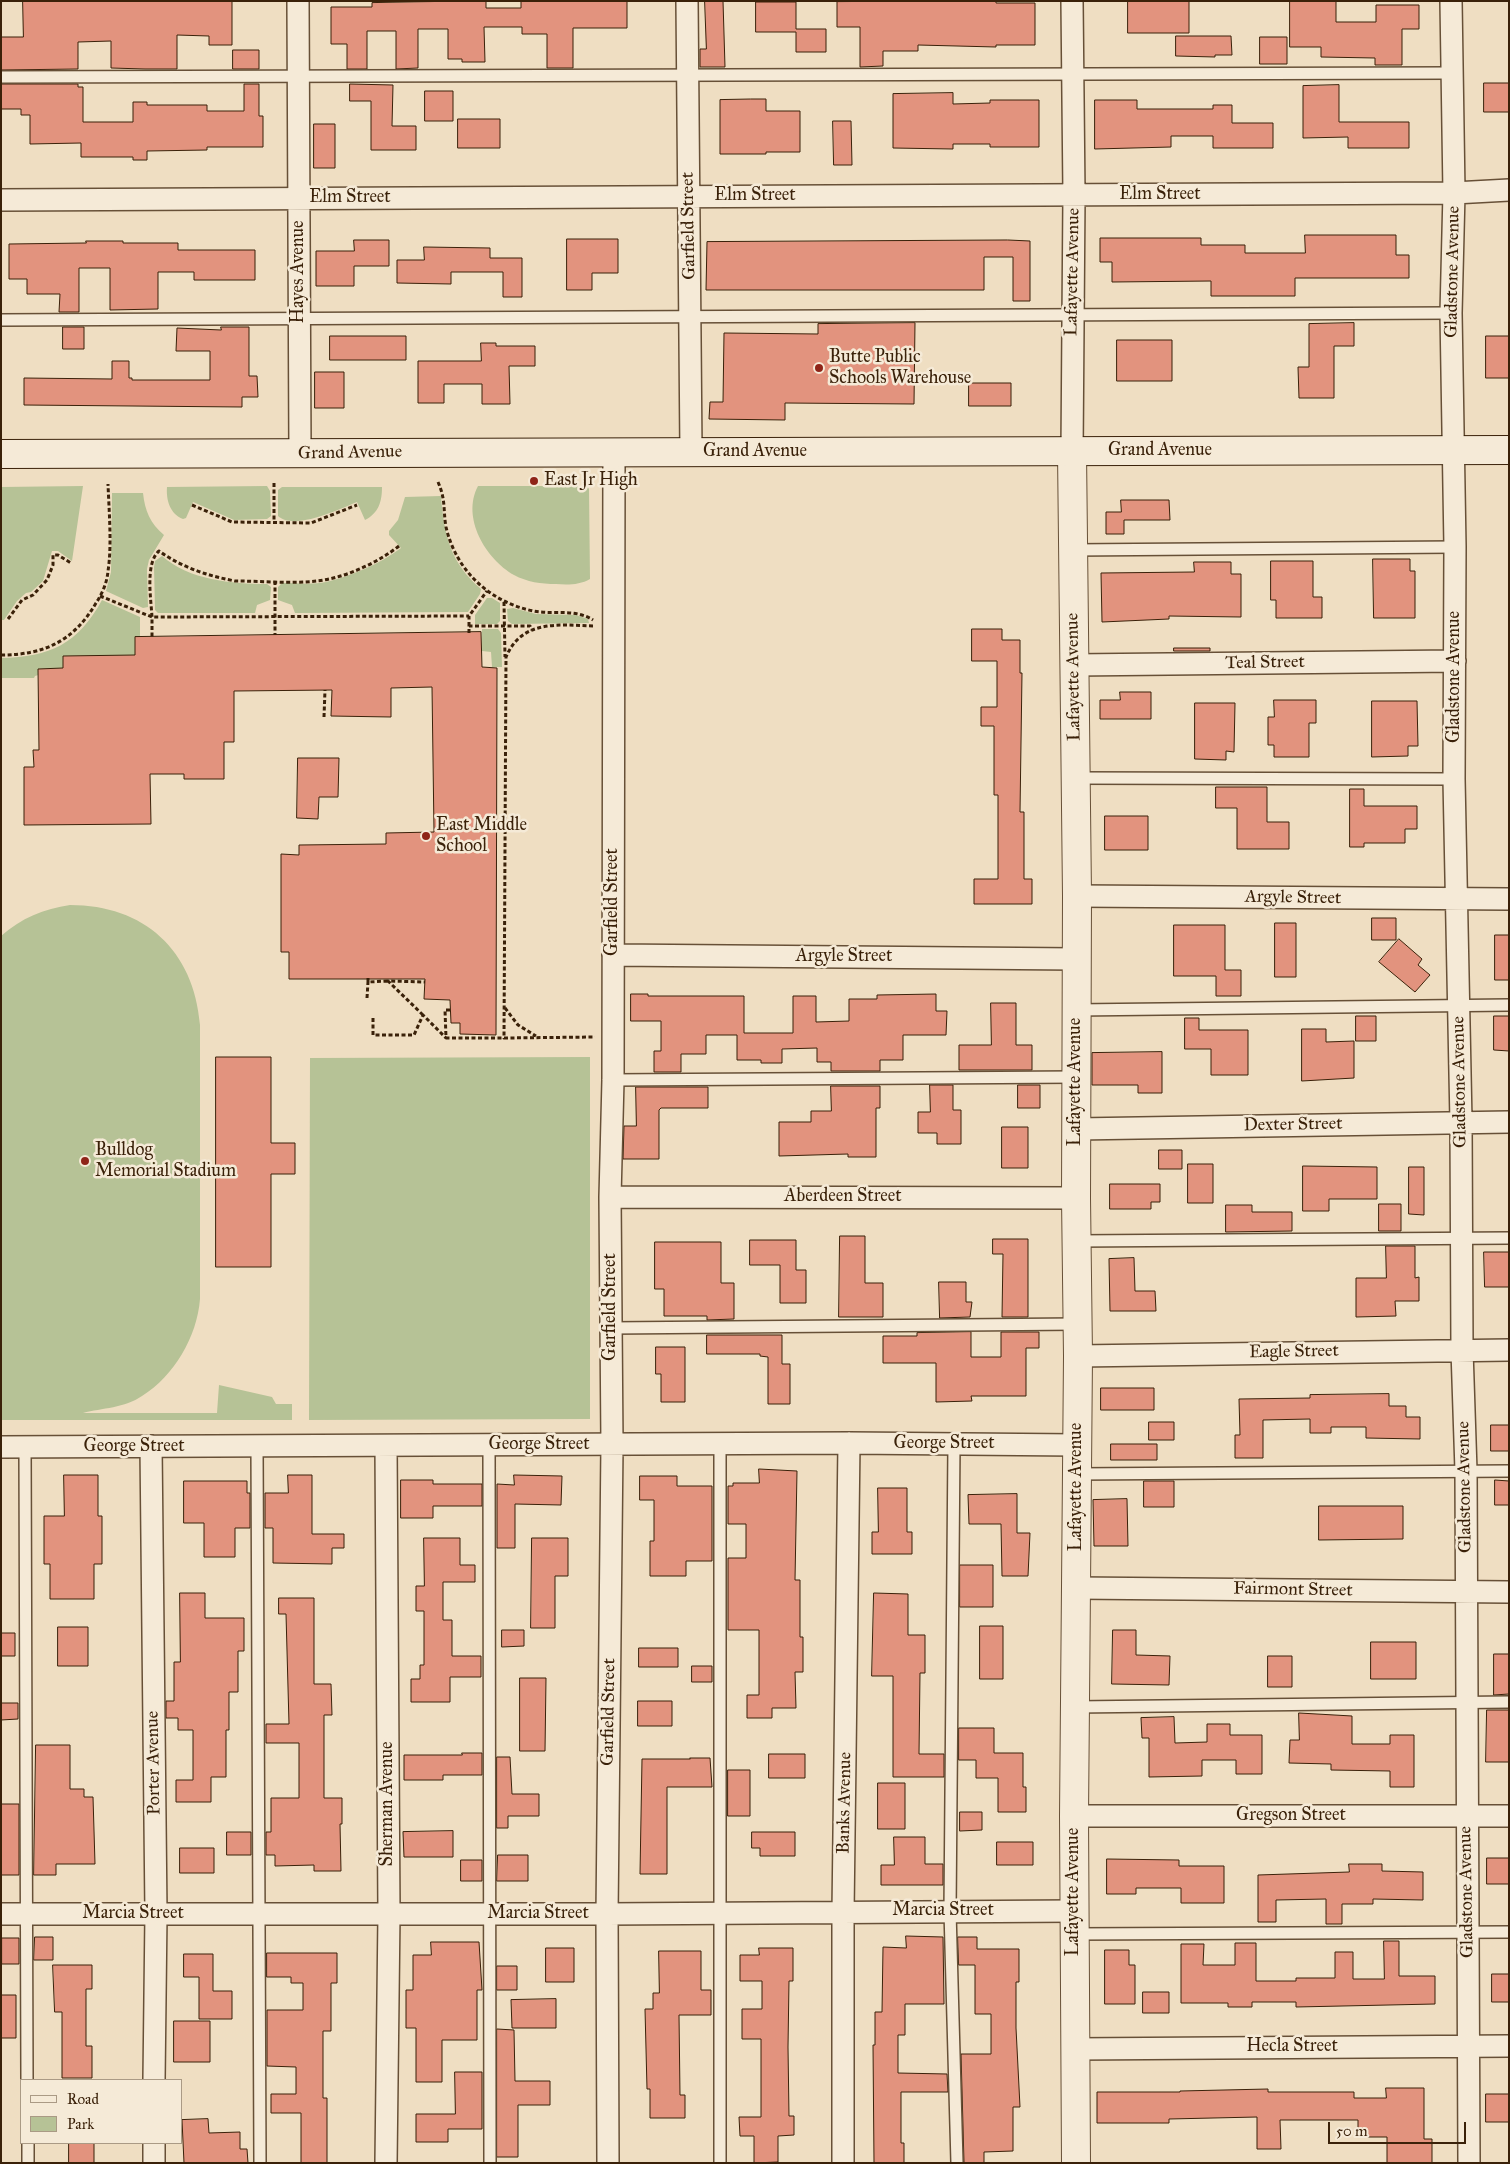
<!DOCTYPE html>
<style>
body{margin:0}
#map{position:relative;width:1510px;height:2164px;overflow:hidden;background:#efdec2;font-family:"IM FELL Great Primer",serif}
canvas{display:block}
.frame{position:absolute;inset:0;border:2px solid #3a2109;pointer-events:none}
.legend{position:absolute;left:20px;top:2079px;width:162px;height:65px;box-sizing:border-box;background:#f5ead7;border:1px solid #aa9a85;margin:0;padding:6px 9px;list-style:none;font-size:15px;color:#3a2109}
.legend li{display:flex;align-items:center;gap:10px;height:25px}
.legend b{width:25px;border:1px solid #aa9a85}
.scale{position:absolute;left:1328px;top:2122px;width:138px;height:22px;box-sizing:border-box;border:2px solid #3a2109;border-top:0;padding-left:6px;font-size:15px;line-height:18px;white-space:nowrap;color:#3a2109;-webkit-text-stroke:4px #f5ead7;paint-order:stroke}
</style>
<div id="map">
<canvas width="1510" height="2164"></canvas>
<div class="frame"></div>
<ul class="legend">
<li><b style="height:6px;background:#f5ead7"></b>Road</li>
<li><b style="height:14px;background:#b6c296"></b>Park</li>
</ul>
<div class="scale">50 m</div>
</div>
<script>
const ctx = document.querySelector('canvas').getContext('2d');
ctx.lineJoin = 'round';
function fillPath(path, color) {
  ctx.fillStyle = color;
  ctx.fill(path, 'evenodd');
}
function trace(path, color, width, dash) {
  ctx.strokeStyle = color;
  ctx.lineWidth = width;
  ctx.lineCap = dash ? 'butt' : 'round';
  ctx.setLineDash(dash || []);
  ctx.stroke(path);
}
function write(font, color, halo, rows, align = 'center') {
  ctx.font = font + ' "IM FELL Great Primer",serif';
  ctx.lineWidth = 5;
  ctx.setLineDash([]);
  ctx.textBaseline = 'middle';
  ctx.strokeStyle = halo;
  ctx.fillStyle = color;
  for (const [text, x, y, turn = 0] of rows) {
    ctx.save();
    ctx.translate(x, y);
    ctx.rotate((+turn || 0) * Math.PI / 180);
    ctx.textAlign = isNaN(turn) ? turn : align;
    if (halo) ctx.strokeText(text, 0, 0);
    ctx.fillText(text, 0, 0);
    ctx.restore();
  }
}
fillPath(new Path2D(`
 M83,486L72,561L58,551H52L43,581L31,592L26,593L17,601L4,620H1V487Z
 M267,486L270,491L271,516L267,519L234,520L193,502L186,518L183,519C170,514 166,500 167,487Z
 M478,486H587L589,489L590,579C580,585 567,585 556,584C541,584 527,582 514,575C486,559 461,518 478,486Z
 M282,487H382C382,501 379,513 365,520L357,502C340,509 294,531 278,516V490Z
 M112,493H143C145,511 150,523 164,535L149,560L147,569L148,607L143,608L106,591L111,572Z
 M441,496C444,534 450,563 481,589L480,594L468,612L295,613L292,605L278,600V587L282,583C296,583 312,585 326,582C351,576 380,564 401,548L389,535V531L398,520L405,497Z
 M162,556C189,580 232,584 267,584L271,587L270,600L257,605L255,613H158L155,610L154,567L155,561Z
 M487,598H492L500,603V621L497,624H475V615Z
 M102,600L140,617V637L135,655L63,668L35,676L34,678H1V658C50,657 78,644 102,600Z
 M513,608L536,614L576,615L588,619L589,623L512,624L508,621L507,609Z
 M482,629H498L501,633L502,667H492L491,652L482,651Z
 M70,905C144,905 194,950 200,1025V1299C197,1337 174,1376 142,1396C125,1408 102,1408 83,1413H217L219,1385L272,1397L276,1404H292V1420H1V936C21,918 44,909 70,905Z
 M590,1057V1419L309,1420L310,1058Z`), '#b6c296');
const building = new Path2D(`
 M23,1H232V45H209V36L177,35V69H145L111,68V41L78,42V69L1,70V37H23Z
 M486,1V8H521V1H627V28H573V68H547V34H522V27H484L485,62H462V59H448V29H418V68L396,69V31H367V69H347V44H331V7H372V3Z
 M705,1H723L725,67H700V49H706Z
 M996,1V3H1035V45H996V47L918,45V51H883V66L860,67V27H837V2Z
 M1128,1H1189V33H1128Z
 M1290,1H1336V22H1376V5H1419V29H1402V65H1375V58L1321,57V47H1290Z
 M756,2H796V29H826V52H796V32H756Z
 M1176,36H1231L1232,55H1215V57L1176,56Z
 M1260,37H1287V64H1260Z
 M233,50H259V69H233Z
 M1484,83H1509V112H1484Z
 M1,84H78V87H83V122H133V102H147V105H207V111H244V84H259V116H263V147H207V150L147,151V160H133V157H81V143L30,144V115H21V109H1Z
 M350,84L393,85L392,126H416V150H371V101H350Z
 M1339,85V122H1409V148H1348V137L1303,138V86Z
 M425,91H453V121H425Z
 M953,93V104L990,103V100H1039V147H990V144H953V149L893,148V94Z
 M751,99H766V111H800V152H766V154H720V100Z
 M1095,100H1137V109H1213V105H1232V123H1273V148H1213V136H1171V147L1095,149Z
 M458,119H500V148H458Z
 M833,121H851L852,165H834Z
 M314,124H335V168H314Z
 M1305,235H1396V255H1409V278H1295V296H1211V281L1112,282V262H1100V238H1201V245H1245V253H1305Z
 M567,239H618V273H592V290H567Z
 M354,240H389V266H354V286H316V251H354Z
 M1008,240L1030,241V301H1013V257H984V290H706L707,242Z
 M86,241H123V243H178V250H255V280H194V272H158V309L110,310V268H79V312H59L60,294H27V279H9V244L86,243Z
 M424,247L490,248V258H522V297H503V272H451V284L397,283V260H424Z
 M915,323L914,404L785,403V420L709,419L710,402H723L724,333L818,334V324Z
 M1354,323V346H1334V398H1299L1298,367H1309V324Z
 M63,327H84V349H63Z
 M221,327H249V376H257L258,397H242V407L24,405V378L112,379V361H129V378H132V380H210V351H176L177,328L221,330Z
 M330,336H406V360H330Z
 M1486,336H1509V378H1486Z
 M1117,340H1172V381H1117Z
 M481,343H496V346H535V366H509L510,404H482V384H444V403H418V361H481Z
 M315,372H344V408H315Z
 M969,383H1011V406H969Z
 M1121,500H1169L1170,520H1124V534H1106V512H1121Z
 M1373,559H1410V571H1415V618H1374Z
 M1271,561H1313V597H1322V618H1276V600H1271Z
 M1194,562H1231V574H1241V617L1169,616V619L1102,622L1101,573L1194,572Z
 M972,629H1002V640H1020V673H1022L1020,812H1024V879H1032V904H974V879H998V795H994V726H981V707H997V661H972Z
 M481,632L482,667L497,668L496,1035L460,1034V1023H451L450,1000L424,999L425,979H289V952H281V854L299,855V845L386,844V833L434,832L432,687L391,688V717L331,716L332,690L234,691V742H224V779H184V774H150L151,824L24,825V767H34L33,750H39L38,669L63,668V656L135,655V637Z
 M1174,648H1210V651H1174Z
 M1120,692H1151V719H1100V700H1120Z
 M1274,700H1316V723H1309V757H1274V745H1268V717H1274Z
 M1372,701H1417L1418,746H1408V756L1372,757Z
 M1195,703H1235L1234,752L1226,751V760L1195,759Z
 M298,758H339L338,797H319L318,819L297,818Z
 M1216,787H1267V822H1289V849H1237V808H1216Z
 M1350,789H1364V806H1417V829H1405V843H1364V847H1350Z
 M1105,816H1148V850H1105Z
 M1372,918H1396V940H1372Z
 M1275,923H1296V977H1275Z
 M1174,925H1225V970H1241V996H1216V976H1174Z
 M1495,935H1509V980H1495Z
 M1399,939L1422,959L1418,965L1430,975L1415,992L1379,962Z
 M631,994H648V996H744V1033H793V996H816V1022L849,1021V999H877V995L936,994V1011H947L946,1035H903V1060H880V1071H831V1062H817V1048L782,1049V1063H761V1060H737V1035H706V1054H681V1072H654V1051H661V1021H631Z
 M991,1003H1016V1045H1032V1070H959V1045H991Z
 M1356,1016H1376V1041H1356Z
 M1494,1016H1509V1051L1494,1050Z
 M1185,1018H1199V1030H1248V1075H1211V1049H1185Z
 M1302,1029H1326V1042L1354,1041V1078L1302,1081Z
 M1162,1052V1093H1138V1085H1092V1053Z
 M216,1057H271V1143H295V1174H271V1267H216Z
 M930,1085H953V1110H961V1144H937V1133H918V1112H930Z
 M1018,1085H1040V1108H1018Z
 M831,1086H880V1108H876V1157H848V1154L779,1156V1122H811V1111H831Z
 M636,1087H708V1108H661L659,1110V1159H623L624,1126H636Z
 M1002,1127H1028V1168H1002Z
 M1159,1150H1182V1169H1159Z
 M1188,1164H1213V1203H1188Z
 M1303,1166L1377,1167V1199H1329V1211H1303Z
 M1409,1167H1424V1215L1409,1214Z
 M1110,1184H1160V1202H1151V1209H1110Z
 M1379,1204H1401V1231H1379Z
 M1226,1205H1252V1212H1292V1231L1226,1232Z
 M840,1236H865V1283H883V1317H839Z
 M993,1239H1028V1317H1002L1003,1254H993Z
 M750,1240H796V1270H806V1303H780V1265H750Z
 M655,1242H721V1283H734V1319L707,1320V1316H664V1289H655Z
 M1386,1246H1415V1278L1419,1277V1301H1395L1396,1316L1356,1317V1278H1386Z
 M1484,1252H1509V1287H1485Z
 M1134,1258L1135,1291H1155L1156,1311H1110L1109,1259Z
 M939,1282H966V1302H972L970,1317L940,1318Z
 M971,1332V1357H1001V1332H1039V1348H1026V1396H971L972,1401L936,1402V1363H883V1336H917V1333Z
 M707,1335H782V1364H790V1404H768V1357L760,1356V1354H707Z
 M656,1347H685V1402H661V1374H656Z
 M1101,1388H1154V1410H1101Z
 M1389,1394V1406H1406V1417H1420V1439L1366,1438V1427H1331V1433H1310V1419L1263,1420V1458H1235V1435H1240L1239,1399L1310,1398V1395Z
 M1149,1422H1174V1440H1149Z
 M1491,1425H1509V1451H1491Z
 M1111,1444H1157V1460H1111Z
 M759,1469L797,1471L795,1580H800V1637H803V1672H795L796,1708H772V1718H747V1695H759V1630H728V1558H746V1524H728V1486H733V1483H759Z
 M64,1475H98V1516H102V1564H94V1599H50V1564H44V1516H64Z
 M288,1475H312V1534H344V1548H332V1564L273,1563V1528H265V1493H288Z
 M514,1475L562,1476L561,1505L515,1504V1548H497V1484L514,1485Z
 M640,1476H677V1486H712V1561H686V1576H650V1541H654V1500H640Z
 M401,1480H433V1484H482V1506H433V1518H401Z
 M1495,1480L1509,1481V1505H1495Z
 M184,1481H247V1493H250V1528H235V1557H204V1523H184Z
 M1144,1481H1174V1507H1144Z
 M878,1488H907V1532H912V1554H872V1532H878Z
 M1017,1494V1533H1030L1028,1576H1002L1001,1524H969L968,1495Z
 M1127,1499L1128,1546H1094L1093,1500Z
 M1319,1506H1403V1539L1319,1540Z
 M424,1538H460V1565H475V1582H443V1620H452V1656H481V1677H450V1702H411V1679H420V1665H424V1611H416V1586H424Z
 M532,1538H568V1576H555V1628H531Z
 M960,1565H993V1607H960Z
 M180,1593H205V1618H244V1651H238V1692H229V1730H226V1777H211V1802H176V1780H193V1730H178V1718H166V1701H174V1662H180Z
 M874,1593L908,1594V1635H925V1673H920L919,1754H944V1777H893V1676H872Z
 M279,1598H314V1684H331L332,1715H324V1798H342V1824H340L341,1871H314V1865L275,1866V1855H266V1832H271V1798H299V1743H266V1724H289L286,1614H279Z
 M980,1626H1003V1679H980Z
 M58,1627H88V1666H58Z
 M502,1630H524V1646L502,1647Z
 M1113,1630H1136V1655L1170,1656L1169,1685L1112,1684Z
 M1,1633H15V1656H1Z
 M1371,1642H1416V1679H1371Z
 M639,1648H678V1667H639Z
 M1494,1654H1509V1694L1494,1695Z
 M1268,1656H1292V1687H1268Z
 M692,1666H712V1682H692Z
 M520,1678H546L545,1751H520Z
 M638,1701H672V1726H638Z
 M1,1703H18V1719L1,1720Z
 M1487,1710H1509V1762H1486Z
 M1299,1713L1352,1716V1744H1390V1735H1414V1787H1390V1771L1331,1770V1764L1289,1763L1290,1740H1299Z
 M1174,1717L1175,1743L1207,1742V1724H1230V1735H1262V1774H1236V1760H1202V1776L1149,1777V1738H1142L1141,1718Z
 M959,1728H994V1753H1023V1787H1026V1812H998V1778H976V1760H959Z
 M36,1745H70V1789H84V1797H93L95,1864H56V1875H34Z
 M462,1753H482V1775H443V1780H404V1755H462Z
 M769,1754H805V1778H769Z
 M497,1757H510L512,1794H539V1816H508V1828H497Z
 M690,1758H710L712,1787H667V1874H640L642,1759H690Z
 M728,1770H750V1816H728Z
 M878,1783H905V1829H878Z
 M1,1804H19V1875H1Z
 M960,1812H982V1830L960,1831Z
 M453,1831V1857H404L403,1832Z
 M227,1832H251V1855H227Z
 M752,1832H795V1856H760V1848H752Z
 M894,1837H925V1864H943V1885H881V1865H894Z
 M997,1842H1033V1865H997Z
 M180,1848H214V1873H180Z
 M498,1855H528V1881H497Z
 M1487,1858H1509V1884H1487Z
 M1107,1859L1179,1860V1866H1224V1903H1181V1888H1136V1894H1107Z
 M461,1860H482V1881H461Z
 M1349,1864H1382V1871L1423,1872V1900L1373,1899V1904H1342V1924H1326V1899L1276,1900V1922H1258V1875L1349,1872Z
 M906,1936L943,1937L944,2004H905V2035H898V2073L947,2074L948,2092H901V2143H904V2163H874L873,2045H875V2012H882L883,1947L906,1948Z
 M35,1937H53V1960H34Z
 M958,1937H977V1949H1019V1982H1016V2028L1020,2107H1013V2151L984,2152V2163H964L961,2054H991V2014H975V1965H959Z
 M2,1938H19V1964H2Z
 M1384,1941H1399V1976H1435V2004L1296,2007V2002H1252V2007H1228V2003H1181V1944H1204L1203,1965H1235V1943H1256V1981H1296V1978H1335V1952H1353V1979H1384Z
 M431,1942H479L482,1990H477V2040H442V2082H416V2028H406V1990H413V1955H431Z
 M546,1948H574V1982H546Z
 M759,1948H793V1981H789L788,2047L789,2116H794V2135L778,2136V2162L754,2163V2136H740L739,2117H761V2039H742V2009H762V1981H740V1955H759Z
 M1105,1950H1129V1965H1135V2004H1105Z
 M659,1951H701V1990H711V2015H679L680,2095H685V2118H650V2089H647L645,2009H653V1993H659Z
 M267,1953H337V1983H331V2031H323V2098H327V2163H301V2113H271V2094H296V2067L267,2066V2010H303V1983H291V1977H267Z
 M184,1954H213V1991H232V2019H199V1977H184Z
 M53,1965H92V1989H86V2046H92V2078H62V2012H55Z
 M497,1966H517V1990H497Z
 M1492,1974H1509V2002H1492Z
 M1143,1992H1169V2013H1143Z
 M1,1995H16V2038H1Z
 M556,1999V2028H512L511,2000Z
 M174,2021H210V2062H174Z
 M497,2029L514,2030L515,2081H550V2105H518V2157H497Z
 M455,2072H482V2129H448V2142H416V2114H455Z
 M1386,2088H1424V2139H1432V2163H1387V2137H1358V2120H1280L1281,2149H1257V2117L1169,2119V2123H1097V2092H1180V2091L1268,2089V2092H1354V2098H1386Z
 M1486,2094H1509V2122H1486Z
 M208,2119L209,2133L240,2132V2149H247L248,2163H184L182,2120Z
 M69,2143H94V2163H69Z`);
fillPath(building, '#e2937e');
trace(building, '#3a2109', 1);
const service = new Path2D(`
 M1,77C485,77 969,72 1452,73
 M1,320L1451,313
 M1073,550L1455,547
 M1076,778L1454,779
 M1076,1010L1509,1005
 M613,1080L1076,1077
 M1077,1241L1509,1238
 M611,1328L1078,1324
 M720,1444V2163
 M954,1444L950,1911L957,2163
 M489,1445L490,2163
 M257,1446L260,2163
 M25,1447L27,2080
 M1077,1474L1509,1471
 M1075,1707L1509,1702
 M1075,1934L1509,1932
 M28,2143V2163`);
const minor = new Path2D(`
 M298,1L300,454
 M687,1L691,452
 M1451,1L1454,193L1451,313L1455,547L1454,779L1461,1122L1462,1350L1466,1471L1469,2163
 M1,200L1454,193L1509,190
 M1072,452L1074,195L1072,1
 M1074,665L1455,661
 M1077,896L1509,899
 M613,955L1076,959
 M1077,1129L1509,1122
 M610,1197L1076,1198
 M1078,1356L1509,1350
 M151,1446L156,1914L154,2080
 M386,1446L389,1914L386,2163
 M1,1447L849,1443L1077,1445
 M1076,1588L1509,1592
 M1074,1816H1509
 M1,1914H607L1075,1911
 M1075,2049L1509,2046
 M154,2163V2143
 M608,2163L607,1914L612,1445L610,1197L613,1080L614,452
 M843,2163V1912L849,1443`);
const tertiary = new Path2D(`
 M1072,452L1077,896L1076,1198L1078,1356L1074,1816L1076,2163`);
const secondary = new Path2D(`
 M1,454L1509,450`);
trace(service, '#675037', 14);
trace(minor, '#675037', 24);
trace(tertiary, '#675037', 30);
trace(secondary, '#3a2109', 30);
trace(new Path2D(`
 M438,482C446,500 443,510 446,527C456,571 490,602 533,611C554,615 574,608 593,620
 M274,483V522
 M192,505L232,522L311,523L357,505
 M399,546C377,563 345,578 317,581C290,584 262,581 235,581C208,576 181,567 159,551C145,563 151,599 152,617L469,616
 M275,581V635
 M100,596L152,617V637
 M504,602L505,657
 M8,619L22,600L33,595L47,580L53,565V555H58L71,563
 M469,626V616L487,591
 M593,626C559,625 522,619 506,657L504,1038L595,1037
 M469,633V626H530L532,630
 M1,655C44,655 74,641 96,603C102,594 107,583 108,571C112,546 109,511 108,484
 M324,717L325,690
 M368,978V982L388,981
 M367,998L368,982
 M505,1008L518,1025L536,1036
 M450,1010H445L446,1038H504
 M423,1015L388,981L425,982
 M373,1018V1035H414L423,1015L446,1038`), '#3a2109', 3, [4, 2.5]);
trace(service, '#f5ead7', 11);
trace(minor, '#f5ead7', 21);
trace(tertiary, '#f5ead7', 28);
trace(secondary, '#f5ead7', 28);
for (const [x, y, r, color] of [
 [819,368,5,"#8f2418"],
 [534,481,5,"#8f2418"],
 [426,836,5,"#8f2418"],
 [85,1161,5,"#8f2418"]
]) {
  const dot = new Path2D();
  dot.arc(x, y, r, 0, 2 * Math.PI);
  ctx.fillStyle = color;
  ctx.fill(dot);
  trace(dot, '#f5ead7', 2);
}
write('18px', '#3a2109', '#f5ead7', [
 ["Elm Street",1160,195],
 ["Elm Street",755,196],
 ["Elm Street",350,198],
 ["Garfield Street",689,226,-91],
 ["Hayes Avenue",299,272,-90],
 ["Lafayette Avenue",1073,272,-89],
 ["Gladstone Avenue",1453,272,-89],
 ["Grand Avenue",1160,451],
 ["Grand Avenue",755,452],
 ["Grand Avenue",350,453,-1],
 ["Teal Street",1265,663,-1],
 ["Lafayette Avenue",1074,677,-91],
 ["Gladstone Avenue",1455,677,-90],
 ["Argyle Street",1293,898,1],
 ["Garfield Street",613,902,-90],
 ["Argyle Street",844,957],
 ["Lafayette Avenue",1076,1082,-90],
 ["Gladstone Avenue",1460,1082,-91],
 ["Dexter Street",1293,1125,-1],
 ["Aberdeen Street",843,1197],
 ["Garfield Street",611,1307,-90],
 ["Eagle Street",1294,1352,-1],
 ["George Street",944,1444],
 ["George Street",539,1445],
 ["George Street",134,1447],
 ["Lafayette Avenue",1077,1487,-90],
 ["Gladstone Avenue",1465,1487,-91],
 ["Fairmont Street",1293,1590,1],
 ["Garfield Street",609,1712,-89],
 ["Porter Avenue",154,1763,-91],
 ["Banks Avenue",845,1803,-89],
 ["Sherman Avenue",388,1804,-90],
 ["Gregson Street",1291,1816],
 ["Lafayette Avenue",1074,1892,-90],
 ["Gladstone Avenue",1467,1892,-91],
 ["Marcia Street",943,1911],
 ["Marcia Street",133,1914],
 ["Marcia Street",538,1914],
 ["Hecla Street",1292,2047]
]);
write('18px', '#3a2109', '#f5ead7', [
 ["Butte Public",829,358],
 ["Schools Warehouse",829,379],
 ["East Jr High",544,481],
 ["East Middle",436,826],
 ["School",436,847],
 ["Bulldog",95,1151],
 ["Memorial Stadium",95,1172]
], 'left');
</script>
